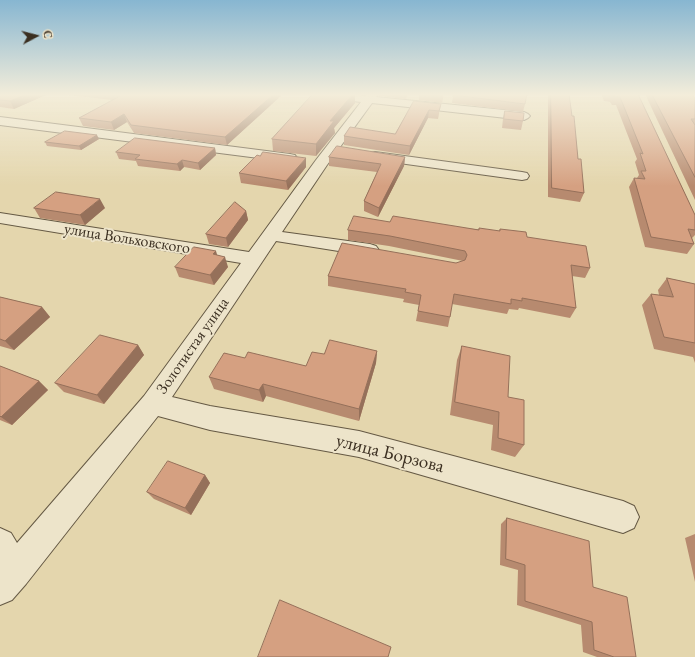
<!DOCTYPE html>
<meta charset="utf-8">
<style>
body{margin:0}
#map{position:relative;width:695px;height:657px;overflow:hidden;background:#e4d6ad;font-family:"EB Garamond",serif}
canvas{display:block}
.north{position:absolute;left:16px;top:16px;width:40px;height:40px;-webkit-text-stroke:3px #ede4ca;paint-order:stroke;rotate:83deg;font-size:11px;font-weight:700;line-height:16px;text-align:center;color:#3b2f21}
.north::after{content:'';display:block;margin:auto;width:14px;height:18px;background:#3b2f21;clip-path:polygon(50% 0,100% 100%,50% 72%,0 100%)}
</style>
<div id="map">
<canvas width="695" height="657"></canvas>
<div class="north">С</div>
</div>
<script>
const ctx = document.querySelector('canvas').getContext('2d');
ctx.lineJoin = 'round';
function trace(path, color, width, dash) {
  ctx.strokeStyle = color;
  ctx.lineWidth = width;
  ctx.lineCap = dash ? 'butt' : 'round';
  ctx.setLineDash(dash || []);
  ctx.stroke(path);
}
function fillPath(path, color) {
  ctx.fillStyle = color;
  ctx.fill(path, 'evenodd');
}
function write(font, color, halo, rows, align = 'center') {
  ctx.font = font + ' "EB Garamond",serif';
  ctx.lineWidth = 4;
  ctx.setLineDash([]);
  ctx.textBaseline = 'middle';
  ctx.strokeStyle = halo;
  ctx.fillStyle = color;
  for (const [text, x, y, turn = 0] of rows) {
    ctx.save();
    ctx.translate(x, y);
    ctx.rotate((+turn || 0) * Math.PI / 180);
    ctx.textAlign = isNaN(turn) ? turn : align;
    if (halo) ctx.strokeText(text, 0, 0);
    ctx.fillText(text, 0, 0);
    ctx.restore();
  }
}
const minor = new Path2D(`
 M314,94H349L366,96L367,94H378L376,97L524,112L528,114L530,116L528,118L524,120L372,103L327,165L282,232L370,244L376,246L379,250L376,254L370,256L276,241L172,397L210,406L359,431L623,501L634,506L639,517L634,528L623,533L359,457L210,430L158,416L26,584L12,600L0,605V528L11,533L17,543L144,396L241,263L0,223V213L249,252L316,160L361,102L319,97Z
 M0,117L290,154L295,155L297,158L295,161L290,162L0,125Z
 M375,152L522,172L527,173L529,176L527,179L522,180L370,159L368,156L370,153Z`);
trace(minor, '#655944', 2);
fillPath(minor, '#ede4ca');
fillPath(new Path2D(`
 M0,94H48L14,109L0,107Z
 M59,94H283L227,145L134,133L127,122L114,130L83,126L79,118L112,101V100Z
 M313,94H355V103L334,128L335,133L316,156L273,151L272,139Z
 M379,94H408L406,99L379,96Z
 M419,94H444L442,103L419,100Z
 M453,94L525,104L523,112L452,103Z
 M548,94H569L578,159L584,193L580,202L548,197Z
 M601,94H638L695,215V235L692,238L694,244L687,254L645,247L629,187L634,178H637L639,175L635,162L637,159L616,105H612L610,102L604,101Z
 M645,94H692L695,98V200Z
 M414,101L441,104L438,119L428,118L409,155L344,145V136L395,134Z
 M505,111L523,121L521,130L502,128L503,119Z
 M99,139L81,150L47,146L45,142Z
 M215,148L216,155L200,170L184,167L180,171L138,166L136,161L119,159L116,152Z
 M260,156L306,167L288,190L241,183L239,173Z
 M329,157H405L404,166L378,217L364,211V201L377,172L329,166Z
 M34,208H105L85,225L40,218Z
 M246,211L248,220L228,247L209,244L206,234Z
 M390,222L499,231L500,229L527,237L590,268L585,278L572,276L576,308L570,318L519,308L518,310L509,309L507,314L452,304L450,317L448,327L416,321L419,305L403,302L404,299L328,286V276L456,263L463,261L389,246L348,240V230Z
 M217,255L228,267L214,285L179,277L175,267Z
 M667,278L695,284V363L693,357L654,349L642,305L651,294L659,295L658,290Z
 M0,297L42,307L50,317L14,350L0,346Z
 M138,345L144,355L104,404L64,392L55,383Z
 M462,346L508,397L524,445L515,457L491,450L493,425L450,415L457,360Z
 M377,351L376,363L359,421L266,396L263,402L214,389L209,377L245,358L306,366L324,354Z
 M0,366L39,381L48,390L12,425L0,420Z
 M205,475L210,483L191,515L154,499L147,492Z
 M507,518L593,587L636,657H597L583,652L581,625L517,605L518,570L500,565L501,524Z
 M695,534V582L685,538Z`), '#b78a6f');
fillPath(new Path2D(`
 M27,94H48L14,109L10,101Z
 M274,94H283L227,145L225,137Z
 M353,94H355V103L334,128L335,133L316,156V144L330,121Z
 M429,110L428,118L409,155L410,146Z
 M124,114L127,122L114,130L111,122Z
 M97,135L99,139L81,150L79,146Z
 M215,148L216,155L200,170L198,163Z
 M405,157L404,166L378,217L379,208Z
 M306,158V167L288,190L286,181Z
 M182,160L184,167L180,171L177,164Z
 M100,199L105,208L85,225L80,215Z
 M246,211L248,220L228,247L226,238Z
 M216,251L219,261L213,254Z
 M225,257L228,267L214,285L210,275Z
 M42,307L50,317L14,350L5,341Z
 M138,345L144,355L104,404L97,395Z
 M377,351L376,363L359,421V409Z
 M39,381L48,390L12,425L1,417Z
 M263,384L266,396L263,402L259,390Z
 M205,475L210,483L191,515L185,508Z`), '#95705a');
const building = new Path2D(`
 M0,94H27L10,101L0,100Z
 M112,94H274L225,137L131,125L124,114L111,122L79,118L120,96L110,95Z
 M313,94H353L330,121H334L316,144L272,139Z
 M433,94H444L443,95Z
 M453,94H527L525,104L453,95Z
 M551,94H569L572,116H574L578,159H581L584,193L552,188Z
 M614,94H638L695,215V230L688,229L694,244L651,237L634,178L645,179L641,171H646L640,153L643,154L620,97H615Z
 M652,94H692L695,98V119H691L695,125V177Z
 M414,101L441,104L439,111L429,110L410,146L344,136L350,127L395,134Z
 M505,111L524,113L523,121L504,119Z
 M65,131L97,135L79,146L45,142Z
 M135,138L215,148L198,163L182,160L177,164L135,159L140,155L116,152Z
 M337,146L405,157L379,208L364,201L381,164L329,157Z
 M263,152L306,158L286,181L239,173L257,155L260,156Z
 M56,192L100,199L80,215L34,208Z
 M235,202L246,211L226,238L206,234Z
 M354,216L390,222L393,216L479,230V228L500,231V229L526,232L527,237L586,246L590,268L571,265L576,308L522,298V301L511,299V304L454,294L450,317L418,311L421,295L405,292L406,289L328,276L342,243L456,263L465,260L467,255L465,251L390,236L348,230Z
 M194,247L216,251L213,254L225,257L210,275L175,267Z
 M667,278L695,284V343L664,337L651,294L673,297Z
 M0,297L42,307L5,341L0,339Z
 M100,335L138,345L97,395L55,383Z
 M330,340L377,351L359,409L263,384L259,390L209,377L224,353L245,358L248,352L306,366L312,352L324,354Z
 M462,346L510,356L508,397L524,400V445L498,438L499,412L455,402Z
 M0,366L39,381L1,417L0,416Z
 M168,461L205,475L185,508L147,492Z
 M507,518L589,541L593,587L627,597L636,657H614L594,650L592,622L525,601V565L506,559Z
 M280,600L391,647L388,657H258Z`);
fillPath(building, '#d5a081');
trace(building, '#95705a', 1);
const sky = ctx.createLinearGradient(0, 0, 0, 186);
sky.addColorStop(0, '#87b6d1');
sky.addColorStop(0.51, '#f3edda');
sky.addColorStop(1, '#f3edda00');
ctx.fillStyle = sky;
ctx.fillRect(0, 0, 695, 186);
write('16px', '#3b2f21', '#ede4ca', [
 ["улица Вольховского",127,239,9],
 ["Золотистая улица",193,346,-55]
]);
write('19px', '#3b2f21', '#ede4ca', [
 ["улица Борзова",390,454,14]
]);
</script>
